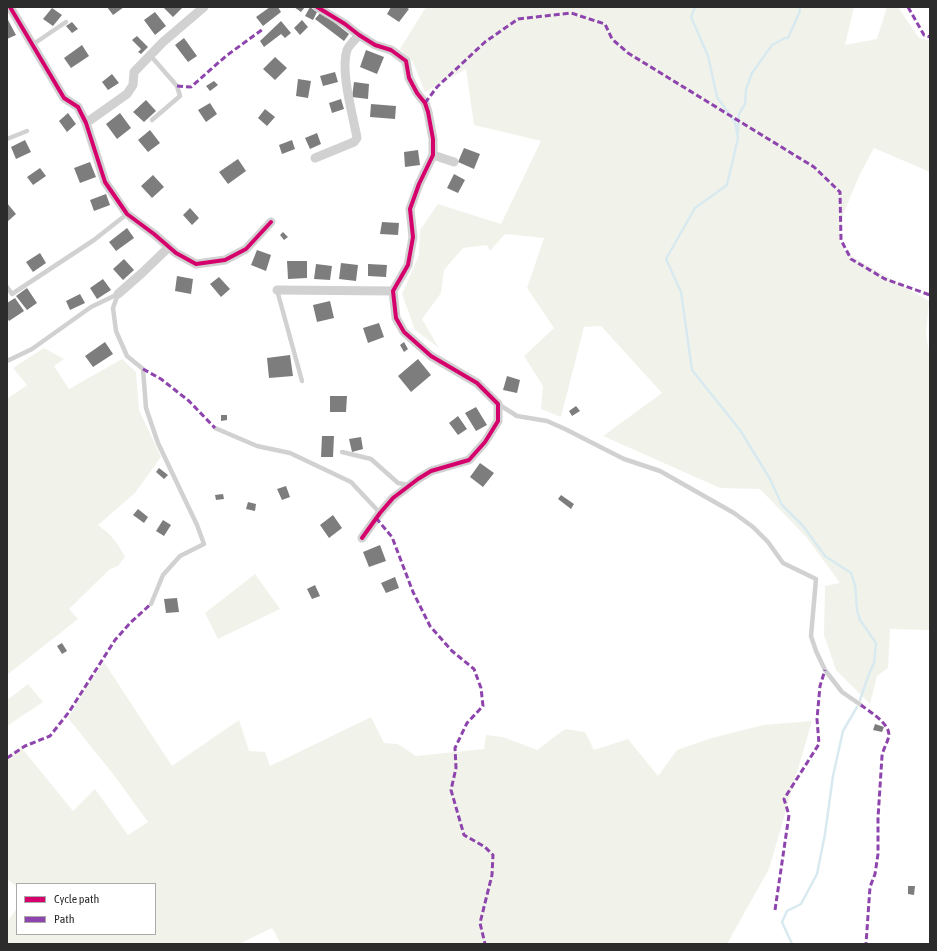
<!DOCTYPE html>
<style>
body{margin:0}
#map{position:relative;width:937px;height:951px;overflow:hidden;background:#fff;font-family:"Asap Condensed",sans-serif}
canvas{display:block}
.frame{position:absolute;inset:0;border:8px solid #2c2c2c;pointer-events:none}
.legend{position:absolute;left:16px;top:883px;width:140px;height:52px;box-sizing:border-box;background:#fff;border:1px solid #ababab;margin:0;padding:5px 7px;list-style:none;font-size:12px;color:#2c2c2c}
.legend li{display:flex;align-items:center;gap:8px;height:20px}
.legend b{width:20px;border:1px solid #ababab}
</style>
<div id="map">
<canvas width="937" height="951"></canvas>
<div class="frame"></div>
<ul class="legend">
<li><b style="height:5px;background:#d6006c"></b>Cycle path</li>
<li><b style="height:5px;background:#8e44ad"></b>Path</li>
</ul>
</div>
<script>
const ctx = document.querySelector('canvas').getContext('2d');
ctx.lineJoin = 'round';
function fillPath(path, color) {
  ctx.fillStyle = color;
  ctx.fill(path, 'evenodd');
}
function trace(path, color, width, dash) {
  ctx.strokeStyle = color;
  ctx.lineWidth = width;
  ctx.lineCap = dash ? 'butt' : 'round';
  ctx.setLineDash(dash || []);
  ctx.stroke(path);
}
fillPath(new Path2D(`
 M426,7H854L845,45L877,39L887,7H898L919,38L930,41V172L874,148L859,176L843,215L839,239L846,253L929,301L926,334L930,359V630L890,629L888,668L877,676L870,704L836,670L824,635L825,586L840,583L807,538L760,489L720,488L603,436L662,393L601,326L584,327L561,417L541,409L543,386L524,356L554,328L527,288L544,238L505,234L490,251L487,245L463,248L444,270L441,293L422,319L439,348L415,330L402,294L419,255L420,230L438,204L501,224L541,141L474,125L466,69L425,92L413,62L400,49Z
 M44,348L64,359L54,366L69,389L122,359L136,372L139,410L161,457L135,493L98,525C112,535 117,542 125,557L118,566L110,569L69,609L78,619L7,675V399L27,385L13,368Z
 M255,574L280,609L218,639L205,613Z
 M104,662L172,766L239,720L249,751L265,752L270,766L371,717L384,743L398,744L416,756L484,749L486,735L503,737L537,750L565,729L585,732L594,750L628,739L658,776L677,750L712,738L763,725L812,721L769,869L727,944H281L272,928L239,944H7V922L17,908V934H155V884H17V887L7,879V756L21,747L73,811L95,789L128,835L148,822L113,774L68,718L86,688Z
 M28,684L43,702L7,726V700Z`), '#f1f3eb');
trace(new Path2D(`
 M695,7L691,17L708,56L717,97L735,122L738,138L727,185L695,208L666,259L681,292L692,370L740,430L770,479L782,505L803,526L825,556L851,573L855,585L857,610L860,620L876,643L874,663L869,674L860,700
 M738,132L739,114L745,104L746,89L752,73L772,45L785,38H788L800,11L799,7
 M792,944L782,922L787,911L801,904L817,874L825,834L833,776L843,731L857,707`), '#d8eaf0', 2.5);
fillPath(new Path2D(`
 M107,7H124L113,15Z
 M163,7H183L173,17Z
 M270,7H278L281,12L263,26L256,17Z
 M294,7H305L301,12Z
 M310,7L317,12L313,20L305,16Z
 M391,7H406L409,9L399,22L387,14Z
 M52,8L62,15L53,26L43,19Z
 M155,12L166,26L155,35L144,20Z
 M321,12L349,34L344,41L315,19Z
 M7,20H8L16,35L7,39Z
 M302,20L308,27L300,35L294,28Z
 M281,21L291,33L285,38L281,34L264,47L260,41Z
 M72,22L78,29L72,33L66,26Z
 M137,36L148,47L141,54L138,52L141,49L132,40Z
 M184,38L197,56L188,62L175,45Z
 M82,45L89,56L71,68L64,58Z
 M366,50L384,57L377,74L360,67Z
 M275,57L287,68L275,80L263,69Z
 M335,72L338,82L323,86L320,76Z
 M112,74L119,83L108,90L102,82Z
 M298,79L311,81L308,98L296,96Z
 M214,81L218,85L210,91L206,86Z
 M354,82L369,84L368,99L352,97Z
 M341,99L344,109L332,113L329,103Z
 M146,100L156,111L144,122L133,112Z
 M210,103L217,114L206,122L198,110Z
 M371,104L396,106L395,119L370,117Z
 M265,109L275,117L267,126L258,118Z
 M68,113L76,124L67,132L59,121Z
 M120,113L131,128L117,139L106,124Z
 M150,130L160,143L148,152L138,140Z
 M317,133L321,144L310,149L305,138Z
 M25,140L31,152L16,159L11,147Z
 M292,140L295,149L282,154L279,145Z
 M464,148L480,154L474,169L458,162Z
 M418,150L420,165L405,167L404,152Z
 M238,159L246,171L228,184L219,172Z
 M90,162L96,177L80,183L74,168Z
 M40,168L46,176L33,185L27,177Z
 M454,174L465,180L458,193L447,188Z
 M153,175L164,187L152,198L141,186Z
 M106,194L110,205L94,211L90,200Z
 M7,203L16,214L7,222Z
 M190,208L199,218L192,225L183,215Z
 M382,222L399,223L398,235L380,234Z
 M127,228L134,238L116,251L109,242Z
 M283,232L288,237L284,240L280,235Z
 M257,250L271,255L266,271L251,265Z
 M40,253L46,263L33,272L26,262Z
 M124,259L134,270L123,280L113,269Z
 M287,261H307V278L288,279Z
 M341,263L358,265L356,281L339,279Z
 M316,264L332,266L330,280L314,279Z
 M368,264L387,265L386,277L368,276Z
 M177,276L193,279L191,294L175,291Z
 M219,277L230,289L221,297L210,284Z
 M103,279L111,290L97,299L90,288Z
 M27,288L37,303L27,310L16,296Z
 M80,294L85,303L70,310L66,301Z
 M15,298L24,311L9,321L7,318V303Z
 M330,301L334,318L317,322L313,305Z
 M379,323L384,337L368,343L363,328Z
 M105,342L113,354L93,367L85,356Z
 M404,342L408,349L404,352L400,345Z
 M290,355L293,376L269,378L267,358Z
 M418,359L431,375L411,392L398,376Z
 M507,376L520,380L517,393L503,390Z
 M330,396H347L346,412H330Z
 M576,406L580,411L572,416L569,411Z
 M476,407L487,425L476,431L465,413Z
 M221,415H227V420L221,421Z
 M458,416L467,429L458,435L449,423Z
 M322,436H334L333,457H321Z
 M361,437L363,449L352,452L349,439Z
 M480,463L494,473L483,487L470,477Z
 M159,468L168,475L164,479L156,472Z
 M286,486L290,497L282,500L277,489Z
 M223,494L224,499L216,500L215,495Z
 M561,495L574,504L571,509L558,499Z
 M248,502L256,504L255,511L246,509Z
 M138,509L148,517L144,523L133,515Z
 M333,515L342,528L329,538L320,525Z
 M163,520L171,525L164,536L156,531Z
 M380,545L386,561L369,567L363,552Z
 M395,577L399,588L386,593L381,583Z
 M315,585L320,596L312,599L307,589Z
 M177,598L179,612L166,613L164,599Z
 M62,643L67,651L62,654L57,646Z
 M875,724L884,727L882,732L873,730Z
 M908,886H915L914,895L908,894Z`), '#7d7d7d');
trace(new Path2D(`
 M32,45L66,22
 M150,55L177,86L180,96L152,120
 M7,139L27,131
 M7,287L12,294L94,240L127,214
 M277,290L302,381
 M118,294L113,308L116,331L127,356L143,369L146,408L158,443L197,525L204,544L180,556L163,575L151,604
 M7,361L32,349L91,307L118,294
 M498,404L517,416L547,421L565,429L624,459L660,471L734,513L753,527L768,542L783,563L816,579L811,636L816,651L825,670L842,692L861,705
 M215,428L257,446L290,453L351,482L380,513
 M342,452L371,459L398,483L409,485`), '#d1d1d1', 4.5);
trace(new Path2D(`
 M10,7L64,98L78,107L86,123L105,182L127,214L154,234L176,253L196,264L225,260L246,249L271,222
 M317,7L345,24L359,35L375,45L391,50L406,61L409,78L417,93L425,103L428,112L433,139V155L419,184L410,209L413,237L408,265L393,291L396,318L404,332L431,356L477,383L498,404V421L485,442L469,460L431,471L418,479L393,498L380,513L362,538
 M86,123L127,94L133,85L134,72L163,42L204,7
 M433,155L454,162
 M315,158L354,142L357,138C353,115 340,71 347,50C349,45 355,40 359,35
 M277,290L393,291
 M118,294L142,273L169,247`), '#d1d1d1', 9);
trace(new Path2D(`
 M908,7L924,35L930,37
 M177,86L191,87L226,56L263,29
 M425,103L437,87L485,42L518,19L571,13L605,24L612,39L628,53L814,167L840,192L841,240L851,259L885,279L930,295
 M143,369L161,379L189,401L215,428
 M376,518L392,537L413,592L430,626L452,651L474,669L481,688L483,706L467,723L455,748L456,768L451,790L464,835L485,847L493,855L492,875L480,923L485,944
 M861,705C870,712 889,723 889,735C888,742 883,749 882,756L878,818V854L875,874L870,887L866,944
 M7,758L25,746L50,736L69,712L115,640L131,622L151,604
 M775,910L789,815L784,799L819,744L817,719L820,686L825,670`), '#8e44ad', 3, [6, 3]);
trace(new Path2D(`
 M10,7L64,98L78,107L86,123L105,182L127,214L154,234L176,253L196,264L225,260L246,249L271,222
 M317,7L345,24L359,35L375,45L391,50L406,61L409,78L417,93L425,103L428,112L433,139V155L419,184L410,209L413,237L408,265L393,291L396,318L404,332L431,356L477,383L498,404V421L485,442L469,460L431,471L418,479L393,498L380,513L362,538`), '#d6006c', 4);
</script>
